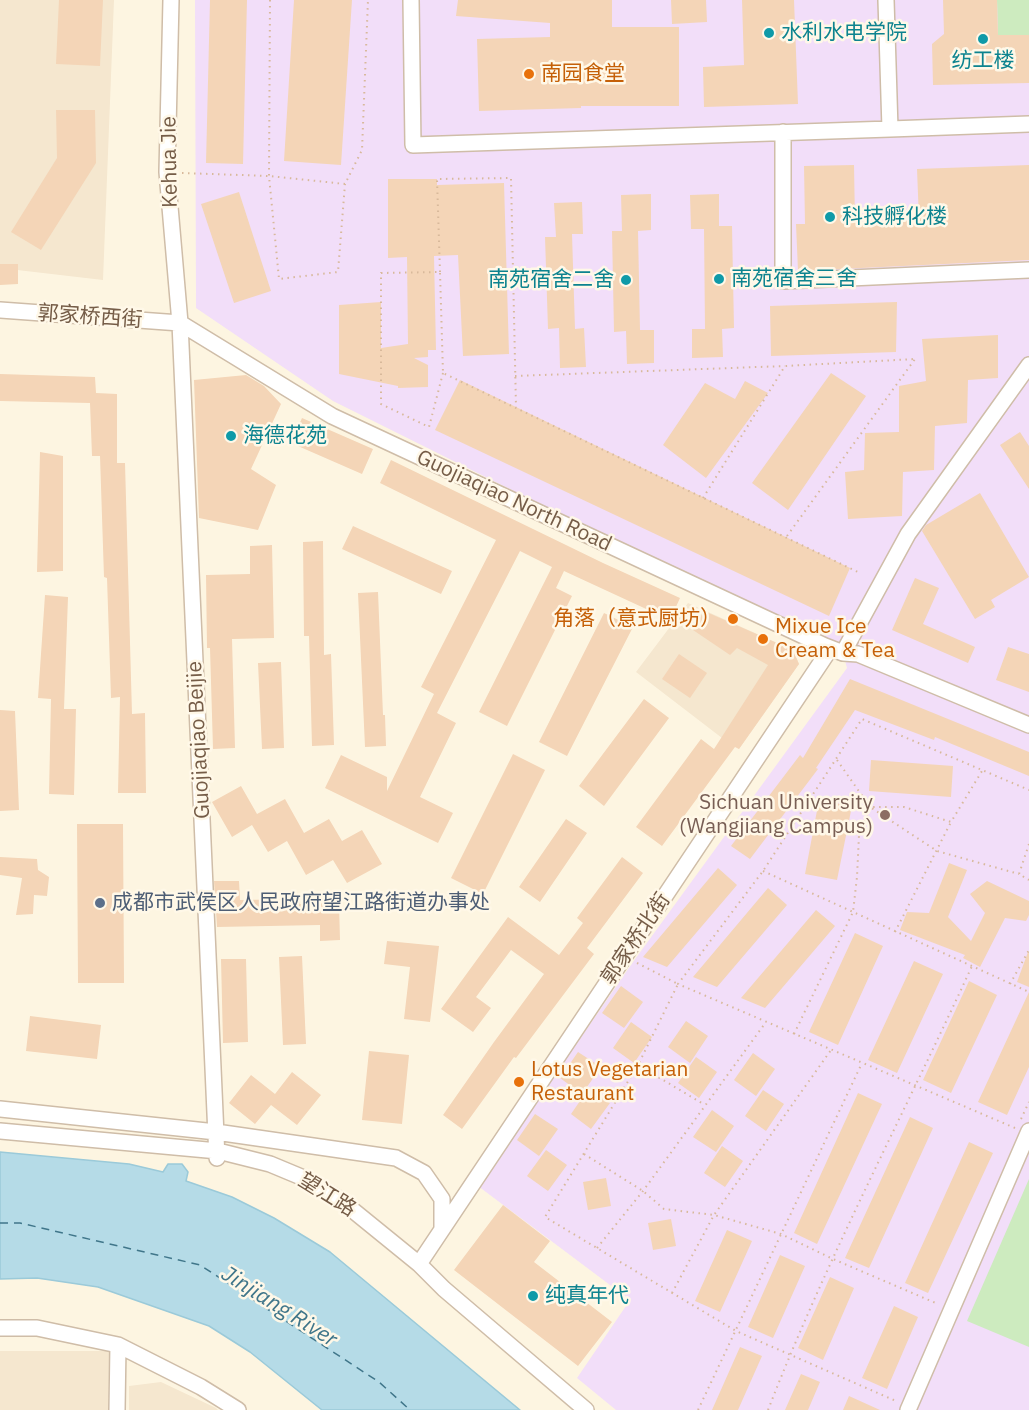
<!DOCTYPE html>
<meta charset="utf-8">
<style>
body{margin:0}
canvas{display:block;background:#fdf5e1}
</style>
<canvas width="1029" height="1410"></canvas>
<script>
const ctx = document.querySelector('canvas').getContext('2d');
ctx.lineJoin = 'round';
function fillPath(path, color) {
  ctx.fillStyle = color;
  ctx.fill(path, 'evenodd');
}
function trace(path, color, width, dash) {
  ctx.strokeStyle = color;
  ctx.lineWidth = width;
  ctx.lineCap = dash ? 'butt' : 'round';
  ctx.setLineDash(dash || []);
  ctx.stroke(path);
}
function write(font, color, halo, rows, align = 'center') {
  ctx.font = font + ' "IBM Plex Sans","Noto Sans SC",sans-serif';
  ctx.lineWidth = 5;
  ctx.setLineDash([]);
  ctx.textBaseline = 'middle';
  ctx.strokeStyle = halo;
  ctx.fillStyle = color;
  for (const [text, x, y, turn = 0] of rows) {
    ctx.save();
    ctx.translate(x, y);
    ctx.rotate((+turn || 0) * Math.PI / 180);
    ctx.textAlign = isNaN(turn) ? turn : align;
    if (halo) ctx.strokeText(text, 0, 0);
    ctx.fillText(text, 0, 0);
    ctx.restore();
  }
}
fillPath(new Path2D(`
 M0,0H114L103,280L0,268Z
 M688,603L793,650L799,664L739,749L722,738L636,672Z
 M0,1351H109L108,1410H0Z
 M161,1382L216,1408L218,1410H129V1386Z`), '#f5e7cf');
fillPath(new Path2D(`
 M195,0H1029V1410H616L577,1378L630,1300L478,1186L633,962L847,668L843,653L825,646L333,401L196,308Z`), '#f2def9');
fillPath(new Path2D(`
 M997,0H1029V35H998Z
 M1029,1179V1347L967,1321Z`), '#cdebbf');
const water = new Path2D(`
 M0,1152L129,1164L163,1172L168,1164H182L188,1172L186,1181L232,1197L274,1218L330,1252L520,1410H322L250,1352L209,1326L98,1287L37,1278L0,1279Z`);
fillPath(water, '#b5dbe7');
trace(water, '#9bcad9', 1.5);
trace(new Path2D(`
 M0,1223H20L200,1265L379,1382L410,1410`), '#40768a', 1.5, [8, 6]);
fillPath(new Path2D(`
 M59,0H103L100,66L56,64Z
 M210,0H247L243,164L206,163Z
 M294,0H352L341,165L284,161Z
 M458,0H612V27H679V106H581V108L479,111L477,39L550,37V23L456,16Z
 M671,0H706L707,22L672,24Z
 M742,0H794L798,104L704,107L703,67L744,65Z
 M943,0H997L998,35H1029V83L933,85L932,44L944,34Z
 M56,110H95L96,163L41,250L11,232L57,158Z
 M854,165L855,222L919,220L917,169L1029,165V260L798,271L796,224H805L804,166Z
 M388,179H437V185L504,183L509,354L463,356L458,255L434,256L436,350H428V357L414,358L428,365V387L398,388V386L339,374V305L381,302V348L408,344L407,257L388,258Z
 M239,192L271,291L234,303L201,204Z
 M651,194V230L638,231L640,330H654V363L627,364L626,331L614,332L612,231H622L621,195Z
 M719,194V226H732L734,328L722,329L723,357L692,358V329H705L704,229H691L690,195Z
 M582,202L583,234H572L575,329L584,328L586,367L560,368L559,328L548,329L545,237H556L554,203Z
 M0,264H18V284L0,285Z
 M897,302L896,352L771,356L770,306Z
 M998,335V378L968,380L967,423L935,426L934,470L903,472L902,516L848,519L845,472L864,470L865,433L899,432V386L926,381L922,339Z
 M831,373L866,396L788,510L752,483Z
 M0,374L95,377L96,393L117,394V463H125L132,714L145,713L146,793H118L120,697L111,698L107,578L104,577L100,456H92L90,403L0,401Z
 M246,375L264,386L281,404L251,469L276,485L258,530L199,518L194,380Z
 M460,380L850,568L829,616L435,430Z
 M745,381L768,393L706,478L663,445L705,383L735,399Z
 M302,418L373,449L362,474L291,443Z
 M1020,432L1029,446V489L1000,445Z
 M40,452L63,456V571L37,572Z
 M391,460L603,563L680,598L670,620L564,571L556,588L572,596L507,726L479,712L552,567L520,551L437,713L456,723L420,797L453,813L438,843L325,788L341,755L387,777V791L434,694L421,687L496,540L380,483Z
 M980,493L1029,577L991,600L995,607L975,619L922,531L926,525Z
 M353,526L452,571L441,594L342,549Z
 M323,541L324,655L331,654L334,745L312,746L309,636H304L303,542Z
 M272,545L274,638L232,639L235,748L213,749L210,648H207L206,575L250,574V546Z
 M915,578L939,588L923,624L975,647L968,663L892,630Z
 M378,592L383,715H385L386,746L365,747L358,593Z
 M45,595L68,597L64,709H76L74,795L49,794L51,699L38,698Z
 M704,611L793,650L799,664L739,749L735,747L662,846L636,827L701,739L714,749L768,665L737,648L730,655L693,630Z
 M604,613L633,627L567,756L539,742Z
 M1008,647L1029,654V692L996,680Z
 M679,654L707,673L690,698L662,679Z
 M281,662L284,748L262,749L258,663Z
 M850,679L1029,752V776L935,737L934,740L855,710L816,768L818,769L750,859L731,846L800,755L803,758Z
 M644,699L669,718L604,806L579,786Z
 M0,710L15,711L19,810L0,811Z
 M513,754L545,770L483,894L451,878Z
 M871,760L953,766L951,797L869,791Z
 M241,786L257,814L285,799L304,833L329,819L342,841L362,830L382,864L347,883L333,860L306,875L287,841L268,852L252,825L232,837L212,802Z
 M819,800L852,806L837,880L805,874Z
 M566,819L587,833L540,902L519,887Z
 M77,824H123L124,983H78Z
 M0,857L37,859L38,870L49,877L47,896L34,895L33,914L16,915L22,878L0,875Z
 M622,857L643,873L587,948L594,954L516,1058L514,1057L462,1129L443,1115L494,1042L544,974L511,950L476,997L491,1008L473,1032L441,1009L508,917L559,955L583,923L577,918Z
 M949,863L967,870L948,917L971,941L985,913L970,894L987,881L1029,901V915L1026,921L1005,918L980,967L963,958L965,955L900,930L907,912L929,913Z
 M718,868L737,885L667,967L643,957Z
 M214,881H239L240,900L300,899V904L339,903L340,940L320,941V925L217,927Z
 M768,888L787,905L717,987L693,977Z
 M816,910L835,926L765,1008L741,998Z
 M855,933L883,946L838,1045L809,1032Z
 M387,941L439,946L430,1022L404,1019L410,967L384,964Z
 M1028,952H1029V987L1017,982Z
 M302,956L306,1044L283,1045L279,957Z
 M221,959H246L248,1042L223,1043Z
 M914,961L943,974L897,1073L868,1060Z
 M969,981L997,995L951,1093L923,1080Z
 M621,986L643,1002L624,1028L602,1013Z
 M1029,992V1067L1007,1115L978,1102Z
 M30,1016L101,1025L97,1059L26,1051Z
 M686,1021L708,1036L690,1063L668,1047Z
 M631,1022L652,1037L634,1063L613,1048Z
 M369,1051L409,1055L402,1124L362,1120Z
 M578,1052L601,1067L582,1094L560,1078Z
 M753,1053L775,1069L756,1096L734,1080Z
 M696,1057L717,1072L699,1098L678,1083Z
 M292,1072L321,1095L297,1125L271,1105L255,1124L229,1103L251,1075L275,1094Z
 M589,1088L610,1103L591,1129L571,1114Z
 M763,1090L784,1104L766,1131L745,1116Z
 M858,1093L882,1104L817,1244L794,1233Z
 M712,1110L734,1126L716,1152L693,1137Z
 M535,1114L558,1129L539,1156L517,1140Z
 M910,1117L933,1128L869,1268L845,1258Z
 M969,1142L993,1153L928,1293L905,1283Z
 M722,1146L743,1161L725,1187L704,1173Z
 M546,1150L567,1165L548,1191L527,1176Z
 M606,1178L611,1206L588,1210L583,1182Z
 M503,1205L550,1241L534,1262L612,1322L578,1366L454,1270Z
 M671,1219L676,1246L653,1250L648,1223Z
 M727,1230L752,1241L720,1312L695,1301Z
 M780,1255L805,1266L773,1338L748,1327Z
 M830,1277L854,1288L823,1360L798,1348Z
 M894,1306L918,1317L887,1389L862,1378Z
 M740,1347L762,1356L738,1410H712Z
 M801,1374L820,1382L808,1410H785Z
 M849,1396L880,1410H843Z`), '#f4d5b7');
const minor = new Path2D(`
 M171,0L167,172L180,323L217,1158
 M411,0L413,145L890,129
 M886,0L890,129L1029,124
 M783,132V281L1029,270
 M0,310L180,323L332,416L825,646L843,653L858,654L1029,725
 M843,653L908,534L1029,365
 M0,1109L216,1132L396,1158L424,1173L442,1199V1229
 M0,1131L218,1151L270,1164L306,1179L339,1199L419,1264L444,1289L586,1410
 M419,1264L830,649
 M0,1328H37L118,1345L201,1387L238,1410
 M117,1410L118,1345
 M908,1410L1029,1131`);
trace(minor, '#cfbda8', 18);
trace(new Path2D(`
 M270,0L269,176L279,279L338,272L345,184
 M182,173L269,176L345,184L362,150L368,0
 M440,272L437,179L511,178L516,407
 M443,373L429,427L381,404V273L440,272L443,373L860,573
 M515,376L785,366
 M703,498L785,366L915,359
 M787,536L915,359
 M837,760L870,807L937,851L1019,874
 M1029,844L1019,874L1029,880
 M763,871L1029,992
 M895,932L951,822
 M637,963L678,984L638,1065L545,1217L736,1331L896,1401
 M1010,984L1029,950
 M794,1034L853,912L857,877L859,835L870,807H904L951,822L982,771
 M638,1065L705,1105
 M1021,1119L1029,1102
 M1015,1128L678,984L763,871L862,719L1029,790
 M584,1154L643,1191L664,1209L714,1215L781,1234L833,1259L938,1304
 M597,1248L643,1191L766,1022
 M672,1293L714,1215L831,1050
 M698,1410L862,1063
 M768,1410C827,1258 904,1114 972,966`), '#d8b99b', 2, [1.5, 4.5]);
trace(minor, '#fff', 15);
for (const [x, y, r, color] of [
 [769,33,6,"#0f9aa8"],
 [983,39,6,"#0f9aa8"],
 [529,74,6,"#e8710a"],
 [830,217,6,"#0f9aa8"],
 [719,279,6,"#0f9aa8"],
 [626,280,6,"#0f9aa8"],
 [231,436,6,"#0f9aa8"],
 [733,619,6,"#e8710a"],
 [763,639,6,"#e8710a"],
 [885,815,6,"#8d6e63"],
 [100,903,6,"#5c6f8a"],
 [519,1082,6,"#e8710a"],
 [533,1296,6,"#0f9aa8"]
]) {
  const dot = new Path2D();
  dot.arc(x, y, r, 0, 2 * Math.PI);
  ctx.fillStyle = color;
  ctx.fill(dot);
  trace(dot, '#fff8e8', 2);
}
write('21px', '#0d838f', '#fff8e8', [
 ["水利水电学院",781,33],
 ["纺工楼",983,61,"center"],
 ["科技孵化楼",842,217],
 ["南苑宿舍三舍",731,279],
 ["南苑宿舍二舍",614,280,"right"],
 ["海德花苑",243,436],
 ["纯真年代",545,1296]
], 'left');
write('21px', '#c56008', '#fff8e8', [
 ["南园食堂",541,74],
 ["角落（意式厨坊）",721,619,"right"],
 ["Mixue Ice",775,627],
 ["Cream & Tea",775,651],
 ["Lotus Vegetarian",531,1070],
 ["Restaurant",531,1094]
], 'left');
write('21px', '#755c47', '#fff8e8', [
 ["Kehua Jie",170,162,-91],
 ["郭家桥西街",90,317,4],
 ["Guojiaqiao North Road",514,501,25],
 ["Guojiaqiao Beijie",199,740,-93],
 ["郭家桥北街",636,939,-56],
 ["望江路",327,1195,32]
]);
write('21px', '#785e54', '#fff8e8', [
 ["Sichuan University",873,803],
 ["(Wangjiang Campus)",873,827]
], 'right');
write('21px', '#4e5e75', '#fff8e8', [
 ["成都市武侯区人民政府望江路街道办事处",112,903]
], 'left');
write('italic 22px', '#40768a', '#fff8e8', [
 ["Jinjiang River",279,1307,32]
]);
</script>
